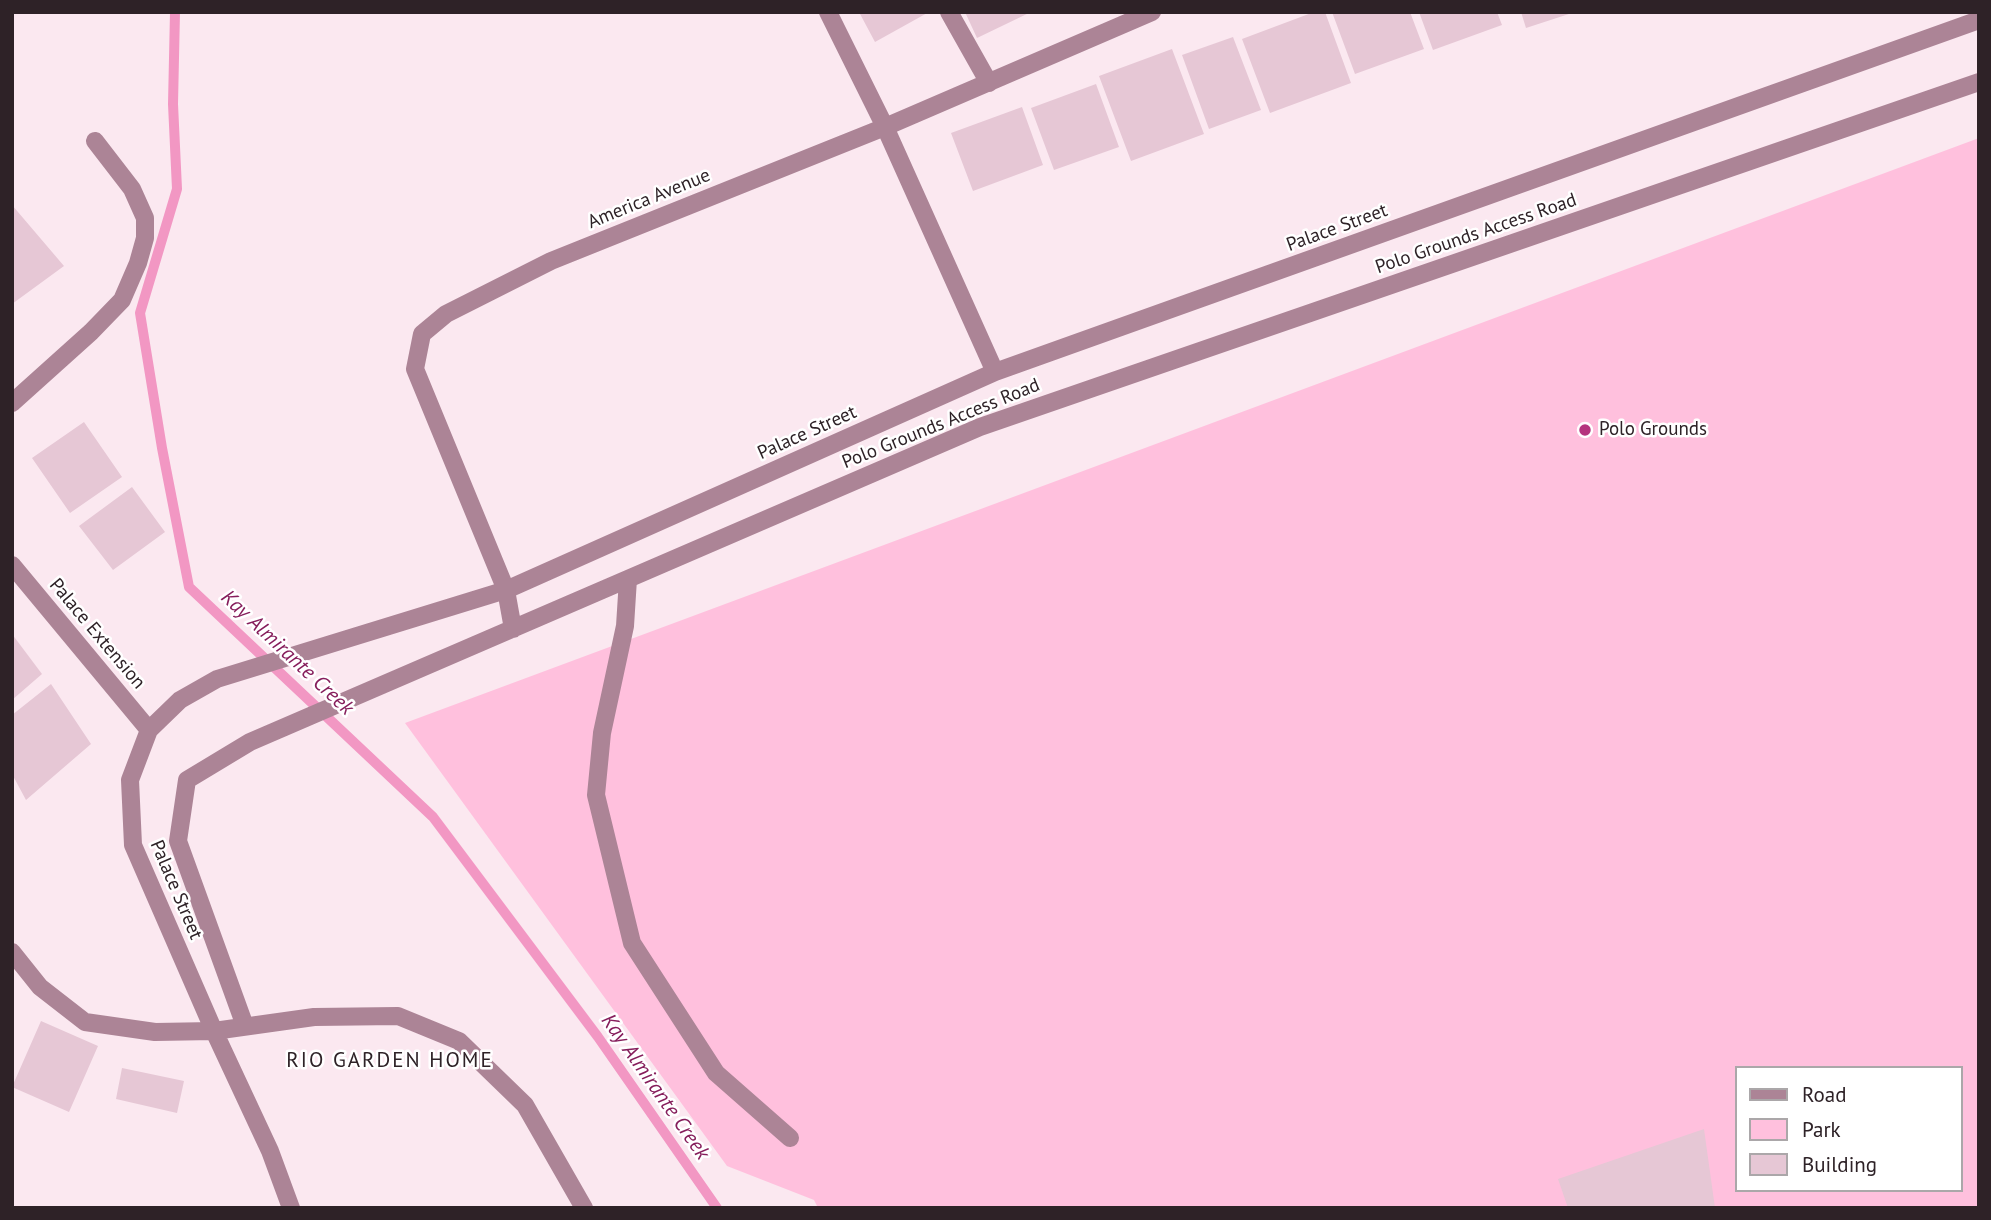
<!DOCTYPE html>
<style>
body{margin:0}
#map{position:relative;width:1991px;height:1220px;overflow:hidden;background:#fbe8f0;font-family:"PT Sans",sans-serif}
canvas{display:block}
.frame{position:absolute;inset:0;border:14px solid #2e2227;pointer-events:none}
.legend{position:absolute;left:1735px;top:1066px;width:228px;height:126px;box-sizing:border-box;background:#fff;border:2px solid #aba7a9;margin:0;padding:9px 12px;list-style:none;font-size:21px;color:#2e2227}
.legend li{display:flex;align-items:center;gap:14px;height:35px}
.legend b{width:35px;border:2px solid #aba7a9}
</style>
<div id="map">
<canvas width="1991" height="1220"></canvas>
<div class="frame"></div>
<ul class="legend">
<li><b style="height:9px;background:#ac8496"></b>Road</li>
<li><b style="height:19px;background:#ffc0dd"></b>Park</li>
<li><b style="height:19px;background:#e6c7d5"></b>Building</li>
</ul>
</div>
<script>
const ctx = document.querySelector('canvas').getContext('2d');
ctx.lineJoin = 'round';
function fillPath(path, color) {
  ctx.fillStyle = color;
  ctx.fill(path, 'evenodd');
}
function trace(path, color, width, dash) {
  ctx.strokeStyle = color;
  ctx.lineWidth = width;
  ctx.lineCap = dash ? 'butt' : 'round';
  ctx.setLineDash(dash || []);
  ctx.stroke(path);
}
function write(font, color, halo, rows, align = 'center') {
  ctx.font = font + ' "PT Sans",sans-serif';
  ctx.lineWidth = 5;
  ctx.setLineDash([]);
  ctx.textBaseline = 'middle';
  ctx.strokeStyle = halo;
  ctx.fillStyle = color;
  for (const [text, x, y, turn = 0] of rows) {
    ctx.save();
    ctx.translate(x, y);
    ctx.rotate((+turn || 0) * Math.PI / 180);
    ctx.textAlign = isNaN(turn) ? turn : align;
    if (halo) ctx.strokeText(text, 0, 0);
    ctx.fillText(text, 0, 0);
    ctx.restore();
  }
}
fillPath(new Path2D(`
 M1979,138V1208H818L814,1200L727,1166L405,723ZM1737,1068H1961V1190H1737Z`), '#ffc0dd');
trace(new Path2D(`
 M175,12L173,104L177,189L140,313L162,448L189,587L433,817L598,1037L717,1208`), '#f297c3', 10);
fillPath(new Path2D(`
 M859,12H929L875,42Z
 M965,12H1031L977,38Z
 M1314,12H1325L1351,83L1270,113L1242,39Z
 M1332,12H1410L1424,49L1355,74Z
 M1419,12H1497L1502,25L1433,50Z
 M1521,12H1572V13L1526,28Z
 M1233,37L1261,110L1209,129L1182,55Z
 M1172,49L1204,134L1131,161L1099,76Z
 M1096,84L1119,147L1054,170L1031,108Z
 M1022,107L1043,165L973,191L951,133Z
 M12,205L64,266L12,304Z
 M84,422L122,477L70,513L32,458Z
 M132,487L165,532L113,570L79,526Z
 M12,634L42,674L12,700Z
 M51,684L91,744L26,800L12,774V715Z
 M41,1021L98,1046L69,1112L12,1087Z
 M122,1068L184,1081L177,1113L116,1099Z
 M1704,1129L1715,1208H1568L1558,1179Z`), '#e6c7d5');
trace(new Path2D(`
 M828,12L885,127L995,372
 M949,12L989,83
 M12,403L91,332L122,300L138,263L145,238V218L132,189L95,141
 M12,565L149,730
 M628,579L625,626L602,733L596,795L632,943L716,1073L790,1138
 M513,629L506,590L415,369L422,334L446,314L551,261L885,127L1152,12
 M12,952L40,987L85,1022L155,1032L214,1031L314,1017L398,1016L459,1041L525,1105L584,1208
 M245,1026L178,841L187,780L250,742L980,427L1979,82
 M291,1208L270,1151L214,1031L133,845L130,780L149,730L180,700L217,679L506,590L995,372L1979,20`), '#ac8496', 18);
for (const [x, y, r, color] of [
 [1585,430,7,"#b5337e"]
]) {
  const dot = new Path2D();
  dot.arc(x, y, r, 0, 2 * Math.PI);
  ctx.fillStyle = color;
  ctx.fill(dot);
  trace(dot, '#fff', 2.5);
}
write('19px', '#2e2227', '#fff', [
 ["America Avenue",649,199,-22],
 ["Palace Street",1337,228,-20],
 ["Polo Grounds Access Road",1476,234,-19],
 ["Polo Grounds Access Road",941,424,-22],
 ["Palace Street",807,433,-24],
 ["Palace Extension",97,634,50],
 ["Palace Street",176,890,67]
]);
write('19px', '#2e2227', '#fff', [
 ["Polo Grounds",1599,430]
], 'left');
write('italic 21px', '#861e5c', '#fff', [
 ["Kay Almirante Creek",287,653,43],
 ["Kay Almirante Creek",655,1087,55]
]);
ctx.letterSpacing = '2px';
write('21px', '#2e2227', '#fff', [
 ["RIO GARDEN HOME",390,1061]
]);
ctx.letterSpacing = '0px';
</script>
